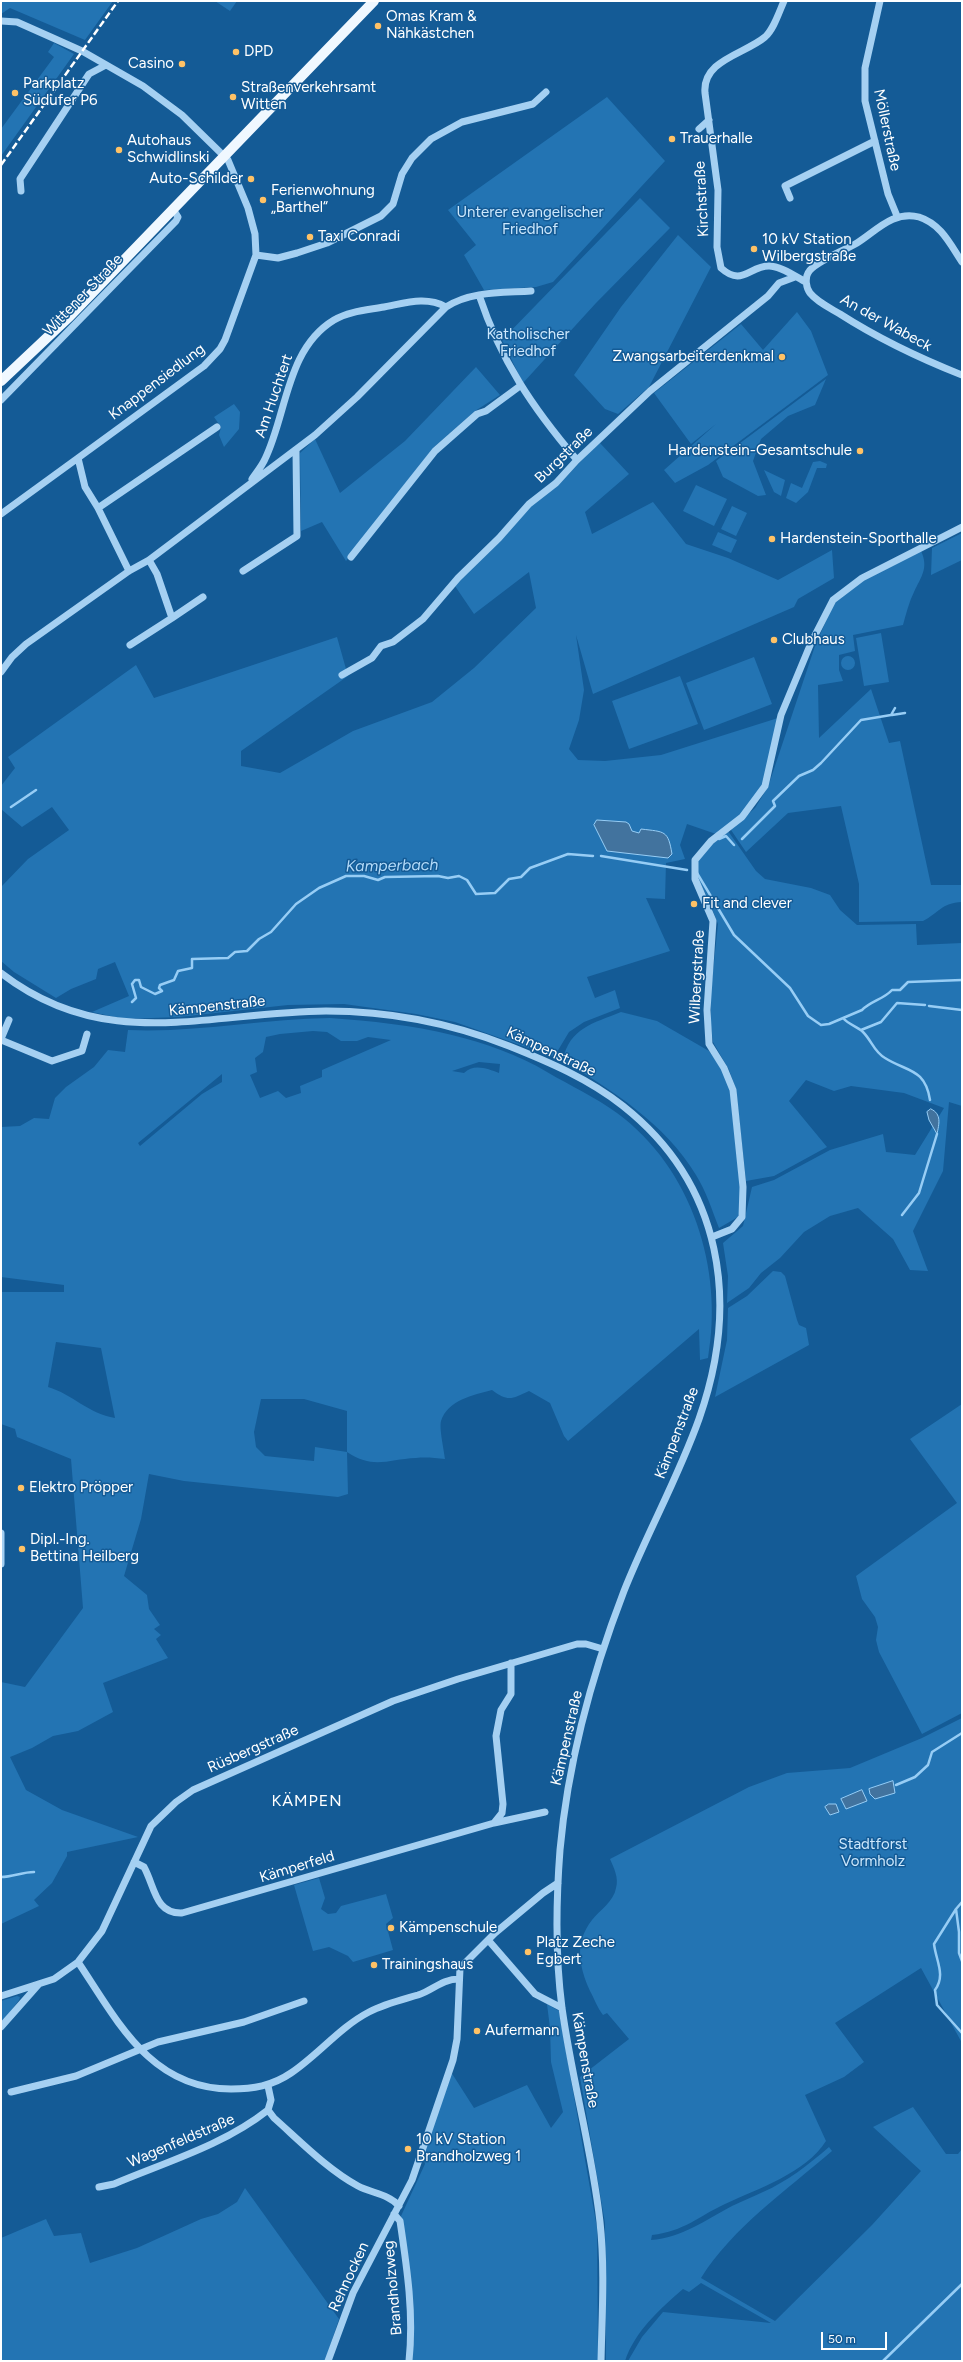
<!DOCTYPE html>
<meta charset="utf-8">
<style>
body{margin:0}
#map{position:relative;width:963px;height:2362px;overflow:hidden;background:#145b96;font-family:Figtree,sans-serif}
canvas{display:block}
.frame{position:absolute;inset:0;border:2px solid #fff;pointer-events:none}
.scale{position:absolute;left:821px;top:2332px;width:66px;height:18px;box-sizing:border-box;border:2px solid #fff;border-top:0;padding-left:5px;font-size:12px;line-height:14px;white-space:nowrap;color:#fff;-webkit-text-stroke:3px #145b96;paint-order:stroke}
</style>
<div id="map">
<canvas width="963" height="2362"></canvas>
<div class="frame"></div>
<div class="scale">50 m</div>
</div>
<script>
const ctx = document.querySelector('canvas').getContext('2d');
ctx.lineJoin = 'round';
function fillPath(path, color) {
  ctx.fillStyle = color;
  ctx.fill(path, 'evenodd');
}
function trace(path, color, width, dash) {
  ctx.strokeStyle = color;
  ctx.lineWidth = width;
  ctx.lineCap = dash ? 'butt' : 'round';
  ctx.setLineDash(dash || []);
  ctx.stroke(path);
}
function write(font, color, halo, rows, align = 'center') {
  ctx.font = font + ' Figtree,sans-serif';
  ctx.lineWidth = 3;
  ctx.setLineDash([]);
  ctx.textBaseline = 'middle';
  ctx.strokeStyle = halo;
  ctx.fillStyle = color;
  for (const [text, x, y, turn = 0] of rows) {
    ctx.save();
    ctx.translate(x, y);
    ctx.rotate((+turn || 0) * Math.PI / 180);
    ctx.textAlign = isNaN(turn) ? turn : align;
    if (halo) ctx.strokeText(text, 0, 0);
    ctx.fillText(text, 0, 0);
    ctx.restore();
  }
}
fillPath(new Path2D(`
 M1,1H113L85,40L10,8L1,14Z
 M215,1H237L230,11Z
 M54,43L74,54L1,156V129L54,57L48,52Z
 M607,97L665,161L553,282L536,287L484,290L464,255L476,245L448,210Z
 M640,198L670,228L596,303L523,383L502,340Z
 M678,235L711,267L649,387L618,414L605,409L574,375L621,307Z
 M797,312L811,331L828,375L708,465L675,483L664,470L716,424L691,444L654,393L741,324L763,350Z
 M476,367L500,395L475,411L434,447L346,561L322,522L301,531L300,453L315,439L340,493L405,441Z
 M826,379L815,405L788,416L761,439L753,461L766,495L758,496L723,477L716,461Z
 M234,404L240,412L239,429L224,447L219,435L221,427L214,417Z
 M599,442L629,474L585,512L592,534L653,502L686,544L728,558L778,580L832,550L834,578L798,599L794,607L593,694L576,635L584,690L579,720L569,749L578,760L605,761L661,755L778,718L763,786L752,803L719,835L687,824L680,845L685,859L666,863L665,899L646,898L670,951L587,977L595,998L615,990L620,1008L584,1022L569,1032L554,1057L455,1022L416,1014L344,1004L288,1005L179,1017L124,1019L92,1012L129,996L115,962L98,969L96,979L71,989L56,998L14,972L1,961V887L28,859L69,830L52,807L22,827L1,809V786L15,768L8,757L136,665L154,698L337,637L348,676L241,751V766L280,773L353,731L432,702L474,668L536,608L529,572L474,614L455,586L530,504L567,476Z
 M820,461L827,464L826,468H817L808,492L796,503L786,498L791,483L802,488L813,462Z
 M764,470L785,480L781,496L774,492Z
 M696,485L727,499L714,526L683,511Z
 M732,506L747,513L736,536L721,529Z
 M718,532L737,540L731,553L712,545Z
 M962,533V560L931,575L932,548Z
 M921,551C929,568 921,577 914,592C909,602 906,614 903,625L853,635L855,651L839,655V670L843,681L818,685L819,738L871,689L889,743L900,741L931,885H962V902C941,903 939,913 923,921L859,922V884L841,806L788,813L746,852L731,830L755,808L768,787L815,646L835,601L860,582Z
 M881,633L889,682L864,686L856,638Z
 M841 663a7 7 0 1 1 14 0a7 7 0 1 1-14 0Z
 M754,657L772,704L704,730L686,683Z
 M680,676L698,724L629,749L612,701Z
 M728,831L756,871L765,879L811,888L830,895L840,910L857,925L916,924L917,945L962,943V1106L949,1102L943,1171L913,1231L928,1271L910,1270L893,1239L858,1208L830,1216L804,1232L780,1258L761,1273L749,1288L727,1303L728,1276L723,1243L743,1226L752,1187L774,1180L830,1150L883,1134L886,1152L915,1155L944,1108L904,1093L851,1086L834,1091L806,1080L789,1101L827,1147L774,1176L746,1181L736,1089L729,1070L713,1042L711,1027V990L718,924L709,901L698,879L695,866L699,856Z
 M621,1012L657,1021L709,1051L723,1070L730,1089L742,1205L738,1217L719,1228C712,1210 706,1191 696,1175C665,1123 612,1091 563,1060C569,1028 594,1023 621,1012Z
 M330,1018C371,1021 412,1025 452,1035C485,1043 519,1055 547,1072C571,1086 595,1097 617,1113C692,1168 724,1269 708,1358L700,1360L699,1329L568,1441L564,1436L550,1403L529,1391C512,1399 508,1402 492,1390C473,1395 448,1400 441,1421C439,1428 444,1450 445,1459C435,1458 426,1457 416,1458C388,1459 374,1470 347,1452L348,1494L338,1497L184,1481L149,1474L141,1519L124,1576L147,1595L149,1609L160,1625L154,1629L161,1635L156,1639L168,1658L103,1683L113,1712L78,1731L53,1736L32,1748L10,1757L26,1790L62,1810L138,1837L67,1852V1856L52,1883L34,1900L39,1906L1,1924V1682L25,1687L83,1608L71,1459L17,1437L15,1429L1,1424V1292H64V1285L1,1277V1127L20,1126L34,1118L49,1119L55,1098L66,1087L94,1067L108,1050L125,1052L128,1030C196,1033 262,1019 330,1018ZM313,1031L327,1032L341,1041H357L368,1037L391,1040L322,1070V1077L300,1086L301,1093L286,1098L278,1091L260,1098L250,1075L257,1072L255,1058L263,1052L266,1037L280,1034ZM479,1062L500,1064L499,1073C488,1069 474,1063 464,1073L452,1071ZM222,1074V1082L202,1094L140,1146L138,1143ZM56,1342L101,1348L115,1418C89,1414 72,1394 48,1387ZM261,1399H304L347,1411V1452L315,1447L314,1461L265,1456L256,1447L254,1432Z
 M773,1271L781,1272L785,1276L797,1320L799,1325L806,1328L809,1345L715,1397L727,1340L728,1308L747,1296Z
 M962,1404V1713L922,1734L879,1652L876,1640L878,1627L875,1617L862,1599L856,1576L957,1503L910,1439Z
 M962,1718V2043L921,1968L835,2023L864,2062L844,2077L805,2095L826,2141C806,2173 757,2189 725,2204C697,2217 685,2231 652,2235L651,2240C682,2238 705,2220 732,2206C742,2201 753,2197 763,2192C788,2181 808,2165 829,2147L832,2151C787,2190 733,2227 701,2278L775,2321L872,2225L921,2171L873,2127L913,2107L946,2154H958L962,2149V2361H628L642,2337L663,2312L771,2323L701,2283L689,2292L683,2289C660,2309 635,2331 625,2361H606L605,2223L580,2077L629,2039L607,2013L603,2015C597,2007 595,2000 590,1991C579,1966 574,1943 592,1920C600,1910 614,1901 616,1888C619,1878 614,1868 610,1859L749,1787L787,1773L850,1768L922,1738Z
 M319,1878L325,1898L321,1909L328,1914L336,1913L341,1906L386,1894L393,1918L386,1924L393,1950L353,1962L348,1956L329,1947L313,1951L294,1885Z
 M17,1996L20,1997L19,2000L1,2024V2001Z
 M547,2004L559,2011L597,2228L598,2361H412L414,2339L401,2216L425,2164L423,2155L451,2072L474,2108L527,2085L551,2128L563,2112L551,2062L550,2028Z
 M245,2188L339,2319L325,2361H1V2238L46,2219L54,2236L81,2233L90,2263L137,2248L201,2219L218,2214L237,2202Z`), '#2374b3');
const water = new Path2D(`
 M597,820L626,822L629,824L632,831L639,833L641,829C665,832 668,830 672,854L668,858L607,851L594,825Z
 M931,1109C942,1114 939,1124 937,1134L929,1120L927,1112Z
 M893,1781L895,1793L875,1799L870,1794L869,1789Z
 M862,1790L867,1801L846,1809L841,1799Z
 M829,1804H836L839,1812L830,1815L825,1807Z`);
fillPath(water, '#42739e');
trace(water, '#97cdf5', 1);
trace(new Path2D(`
 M892,715L905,713
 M11,807L36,790
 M719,839L726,836L734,845
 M742,839L775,806L773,801L799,776L813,770L821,763L861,720L891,715L895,708
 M601,856L687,870
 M697,873L734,935L790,988L808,1016L821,1025L829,1024L862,1010C871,1001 884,999 892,990H900L908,982L962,980
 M132,1002L136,998L132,984L135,980H139L141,987L155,994L162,991L159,988L160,985L174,980L178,971L192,968V959L228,958L235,952L247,951L259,939L271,932L296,904L319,888L346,876H364L378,880L385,877L438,876L448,878L459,876L467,880L476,894L495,893L509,879L521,877L530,868L568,854L593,856
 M929,1006L962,1010
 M843,1018C849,1025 857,1026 863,1032C872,1041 874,1052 885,1058C907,1072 925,1068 930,1100
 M861,1030L881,1022L897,1003L925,1005
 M902,1215L919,1193L937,1134
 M896,1785L915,1777L928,1765L932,1752L962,1733
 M1,1877C13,1877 22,1872 34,1872
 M962,1902L956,1909L959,1932V1953L962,1961
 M956,1909L934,1944C936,1961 946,1975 935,1990L937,2005L962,2033
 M883,2361L962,2284`), '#97cdf5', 2.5);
trace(new Path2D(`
 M784,1C779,12 774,29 765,37C745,54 702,60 705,93L718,190L717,247L721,268C742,287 749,266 769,266C781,266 796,277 806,282
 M880,1L865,68V101L888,194L897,216
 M1,21L17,22L53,38L82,51L143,86L182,115L228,160L248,208L255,234L256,255L225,340L220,349L204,366L78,458L85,487L98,508L129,571
 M699,129L709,120
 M21,191L20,179L89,74L106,65
 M790,198L785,186L875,141
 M256,255L278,258L297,253L327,243L381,216L393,204L402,174L412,158L431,139L462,122L533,104L546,92
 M962,262C950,244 941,224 919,217C894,210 876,231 857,243C846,250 813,262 808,273C805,278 806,288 810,293C817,302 830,308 840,314C879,339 919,358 962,375
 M479,295C501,361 532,407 577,460
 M1,400L176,221L178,217L173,209
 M252,479C256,473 262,466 265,459C287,414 286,349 334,320C349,311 368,310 384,307C406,303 426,296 446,307C471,291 502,293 531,291
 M98,508L217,427
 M1,514L78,458
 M351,557L435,451L477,414L486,411L520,386
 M149,560L157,574L172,618L203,597
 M243,571L297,536L296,450
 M130,645L172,618
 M1,672L12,657L26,644L129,571L149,560L315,435L357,397L446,307
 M342,675L372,658L381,646L393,642L423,619L458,578L499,538L529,504L556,483L577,460L650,391L768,296L779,283L795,277
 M1,973C106,1054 207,1012 326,1011C388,1011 451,1023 509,1046C549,1062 589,1079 623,1106C723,1185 740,1303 699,1419C678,1478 647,1533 624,1591C592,1674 568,1761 560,1850C556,1902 555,1955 562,2008C572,2080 592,2150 600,2222C605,2268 602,2315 601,2361
 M1,1039L9,1020
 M1,1040L52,1061L82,1051L87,1034
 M712,1237L732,1229L742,1217L743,1187L733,1090L724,1068L709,1044L707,1010L713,921L695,879V860L711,841L742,817L765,786L781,715L811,643L833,600L862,578L962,527
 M1,1533V1564
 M494,1823L545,1812
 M134,1862L144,1867C155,1887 155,1914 182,1913L494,1823L502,1813L503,1804L496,1736L501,1710L511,1694V1663
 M489,1941L535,1994L562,2008
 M78,1962C117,2020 150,2089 231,2089C253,2089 272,2086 291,2073C318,2055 340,2027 369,2012C384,2004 401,2000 418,1995C433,1990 442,1979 459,1979
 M1,1996L54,1979L78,1962L102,1931L151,1826L176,1802L193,1790L393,1701L458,1679L577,1644H586L603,1649
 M1,2027L39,1984
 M268,2086L271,2100L268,2110L274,2118C300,2141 327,2169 358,2186C371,2193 389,2194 399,2206
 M11,2092L76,2076L158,2042L244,2022L304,2001
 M99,2187L114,2184C166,2162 224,2145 268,2110
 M394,2214L400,2221C407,2268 414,2314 409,2361
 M328,2361L353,2293L412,2180L453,2060L457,2039L460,1968L495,1933L543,1893L558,1883`), '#a5d0f2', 7);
trace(new Path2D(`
 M1,381L70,316L374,1`), '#f0f8ff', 10);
trace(new Path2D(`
 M1,165L118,1`), '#fff', 2.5, [7, 3]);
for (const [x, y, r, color] of [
 [378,26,4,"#ffc266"],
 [236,52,4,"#ffc266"],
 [182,64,4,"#ffc266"],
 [15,93,4,"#ffc266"],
 [233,97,4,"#ffc266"],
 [672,139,4,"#ffc266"],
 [119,150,4,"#ffc266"],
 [251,179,4,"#ffc266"],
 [263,200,4,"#ffc266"],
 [310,237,4,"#ffc266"],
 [754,249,4,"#ffc266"],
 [782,357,4,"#ffc266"],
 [860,451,4,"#ffc266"],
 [772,539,4,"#ffc266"],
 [774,640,4,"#ffc266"],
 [694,904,4,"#ffc266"],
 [21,1488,4,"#ffc266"],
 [22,1549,4,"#ffc266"],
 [391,1928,4,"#ffc266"],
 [528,1952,4,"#ffc266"],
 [374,1965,4,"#ffc266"],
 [477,2031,4,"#ffc266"],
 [408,2149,4,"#ffc266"]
]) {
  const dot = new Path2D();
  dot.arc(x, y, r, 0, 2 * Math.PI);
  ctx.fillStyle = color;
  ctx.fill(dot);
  trace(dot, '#145b96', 1.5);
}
write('15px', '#fff', '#145b96', [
 ["Omas Kram &",386,17],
 ["Nähkästchen",386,34],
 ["DPD",244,52],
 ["Casino",174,64,"right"],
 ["Parkplatz",23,84],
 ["Südufer P6",23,101],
 ["Straßenverkehrsamt",241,88],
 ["Witten",241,105],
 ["Trauerhalle",680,139],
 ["Autohaus",127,141],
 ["Schwidlinski",127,158],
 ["Auto-Schilder",243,179,"right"],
 ["Ferienwohnung",271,191],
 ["„Barthel“",271,208],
 ["Taxi Conradi",318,237],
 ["10 kV Station",762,240],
 ["Wilbergstraße",762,257],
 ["Zwangsarbeiterdenkmal",774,357,"right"],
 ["Hardenstein-Gesamtschule",852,451,"right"],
 ["Hardenstein-Sporthalle",780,539],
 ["Clubhaus",782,640],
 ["Fit and clever",702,904],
 ["Elektro Pröpper",29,1488],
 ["Dipl.-Ing.",30,1540],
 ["Bettina Heilberg",30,1557],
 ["Kämpenschule",399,1928],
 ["Platz Zeche",536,1943],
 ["Egbert",536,1960],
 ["Trainingshaus",382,1965],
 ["Aufermann",485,2031],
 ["10 kV Station",416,2140],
 ["Brandholzweg 1",416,2157]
], 'left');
write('15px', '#fff', '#145b96', [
 ["Möllerstraße",887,130,78],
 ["Kirchstraße",702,199,-93],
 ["Wittener Straße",83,295,-46],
 ["An der Wabeck",886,323,29],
 ["Knappensiedlung",157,382,-37],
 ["Am Huchtert",274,396,-71],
 ["Burgstraße",564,455,-44],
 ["Wilbergstraße",697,977,-87],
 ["Kämpenstraße",217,1006,-6],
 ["Kämpenstraße",551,1052,25],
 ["Kämpenstraße",677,1433,-69],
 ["Kämpenstraße",567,1738,-77],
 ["Rüsbergstraße",253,1749,-24],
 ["Kämperfeld",297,1867,-17],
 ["Kämpenstraße",585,2060,80],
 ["Wagenfeldstraße",181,2141,-23],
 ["Rehnocken",349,2277,-65],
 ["Brandholzweg",393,2288,-95]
]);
write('15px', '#cde8fd', '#145b96', [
 ["Unterer evangelischer",530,213],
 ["Friedhof",530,230],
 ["Katholischer",528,335],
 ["Friedhof",528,352],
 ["Stadtforst",873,1845],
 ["Vormholz",873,1862]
]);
write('italic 16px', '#b2daf9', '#145b96', [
 ["Kamperbach",392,866,-1]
]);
ctx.letterSpacing = '1px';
write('16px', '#fff', '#145b96', [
 ["KÄMPEN",307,1801]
]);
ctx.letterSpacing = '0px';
</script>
